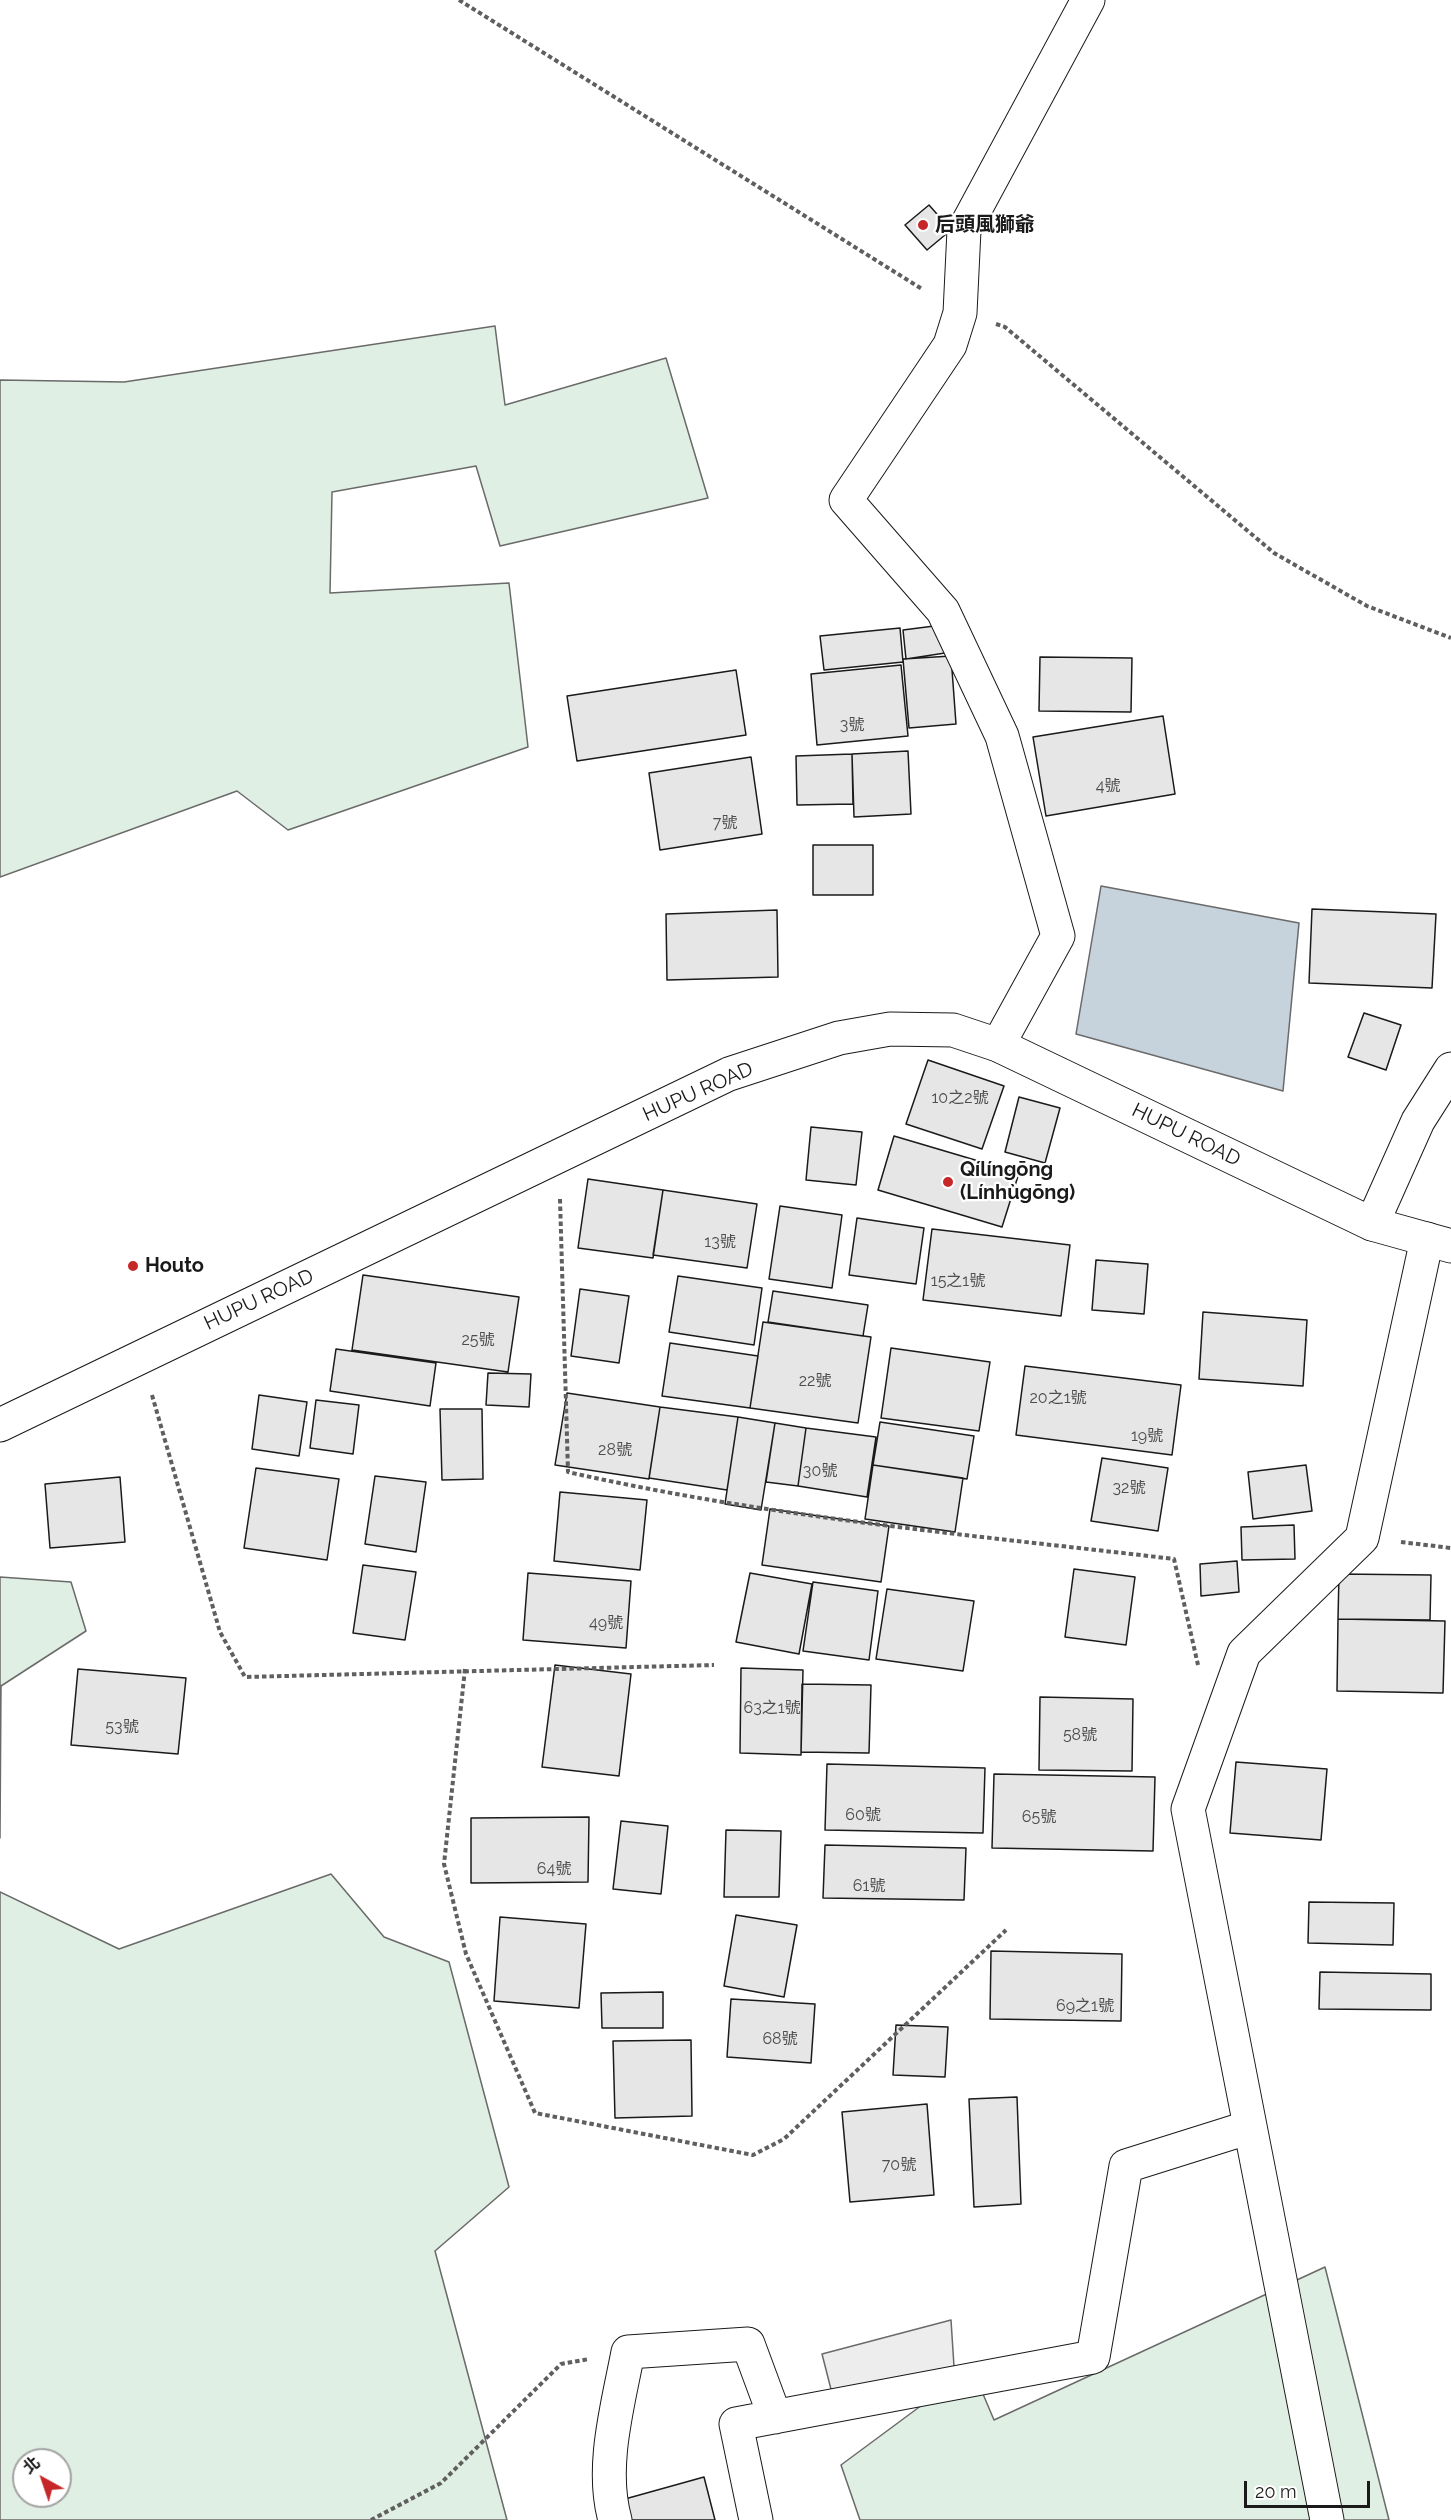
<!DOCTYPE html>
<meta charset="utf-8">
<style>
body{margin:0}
#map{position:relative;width:1451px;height:2520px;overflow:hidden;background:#fff;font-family:Raleway,"Noto Sans TC",sans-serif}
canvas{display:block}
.north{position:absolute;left:12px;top:2448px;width:60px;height:60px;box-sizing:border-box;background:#fff;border:2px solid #a3a3a3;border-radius:50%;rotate:320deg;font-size:16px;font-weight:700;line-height:24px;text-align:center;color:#1a1a1a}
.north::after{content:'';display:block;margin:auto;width:21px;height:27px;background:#c62828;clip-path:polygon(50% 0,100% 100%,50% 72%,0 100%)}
.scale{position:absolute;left:1244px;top:2481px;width:126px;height:27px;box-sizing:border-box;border:3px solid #1a1a1a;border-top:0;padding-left:8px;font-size:18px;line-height:21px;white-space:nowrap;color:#1a1a1a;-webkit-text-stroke:4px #fff;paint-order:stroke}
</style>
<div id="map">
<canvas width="1451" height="2520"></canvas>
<div class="north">北</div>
<div class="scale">20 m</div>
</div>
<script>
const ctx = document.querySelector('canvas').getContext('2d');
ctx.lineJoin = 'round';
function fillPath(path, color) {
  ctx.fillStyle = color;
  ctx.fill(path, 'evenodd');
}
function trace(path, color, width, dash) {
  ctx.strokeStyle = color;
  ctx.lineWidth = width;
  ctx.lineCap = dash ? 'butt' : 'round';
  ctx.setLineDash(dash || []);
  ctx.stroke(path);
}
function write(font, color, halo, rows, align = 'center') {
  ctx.font = font + ' Raleway,"Noto Sans TC",sans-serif';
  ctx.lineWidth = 4.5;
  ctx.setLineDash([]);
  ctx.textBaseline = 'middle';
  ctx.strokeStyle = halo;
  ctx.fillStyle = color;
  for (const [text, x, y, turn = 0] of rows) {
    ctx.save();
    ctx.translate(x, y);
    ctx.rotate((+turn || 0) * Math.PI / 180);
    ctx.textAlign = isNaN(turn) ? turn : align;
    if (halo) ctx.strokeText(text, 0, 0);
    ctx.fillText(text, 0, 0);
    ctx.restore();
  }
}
const green = new Path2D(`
 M495,326L505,405L666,358L708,498L500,546L476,466L332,492L330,593L509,583L528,747L288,830L237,791L0,877V380L124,382Z
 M0,1577L71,1582L86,1631L1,1686L0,1838Z
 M331,1874L384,1937L449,1962L509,2187L435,2251L507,2520H0V1892L119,1949ZM24,2460H60V2496H24Z
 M1325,2267L1389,2520H860L841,2465L972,2368L994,2420Z`);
fillPath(green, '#e0efe3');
trace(green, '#6a6a6a', 1.5);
const parking = new Path2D(`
 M951,2320L955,2382L835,2405L822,2354Z`);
fillPath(parking, '#ededed');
trace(parking, '#6a6a6a', 1.5);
const water = new Path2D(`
 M1101,886L1299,923L1283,1091L1076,1034Z`);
fillPath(water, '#c6d2dc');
trace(water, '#6a6a6a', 1.5);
const building = new Path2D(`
 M929,205L951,230L927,250L905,225Z
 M942,625L945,653L906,659L903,630Z
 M900,628L903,662L824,670L820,636Z
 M951,656L956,724L909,728L903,659Z
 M1040,657L1132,658L1131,712L1039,711Z
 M901,665L908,736L817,745L811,674Z
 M736,670L746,735L577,761L567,696Z
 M1163,716L1175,794L1046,816L1033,737Z
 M908,751L911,814L854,817L852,754Z
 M852,754L853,804L797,805L796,756Z
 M751,757L762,834L660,850L649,773Z
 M813,845H873V895H813Z
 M1312,909L1436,914L1432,988L1309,983Z
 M777,910L778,977L667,980L666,914Z
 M1364,1013L1401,1025L1386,1070L1348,1057Z
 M928,1060L1004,1086L982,1149L906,1124Z
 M1019,1097L1060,1108L1045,1163L1005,1152Z
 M811,1127L862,1132L856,1185L806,1180Z
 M894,1136L1019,1173L1002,1227L878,1190Z
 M588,1179L663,1190L653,1258L578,1248Z
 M663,1190L757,1204L747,1268L653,1255Z
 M780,1206L842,1215L832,1288L769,1279Z
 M857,1218L924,1228L916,1284L849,1275Z
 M932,1229L1070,1245L1061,1316L923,1300Z
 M1096,1260L1148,1264L1144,1314L1092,1310Z
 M363,1275L519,1297L508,1372L352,1350Z
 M678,1276L762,1288L754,1345L669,1332Z
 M580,1289L629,1296L619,1363L571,1356Z
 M773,1291L868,1305L863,1336L768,1322Z
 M1203,1312L1307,1320L1303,1386L1199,1379Z
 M763,1322L871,1337L858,1423L750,1408Z
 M670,1343L758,1356L750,1408L662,1396Z
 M891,1348L990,1362L979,1431L881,1418Z
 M336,1349L436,1363L430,1406L330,1391Z
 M1025,1366L1181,1385L1172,1455L1016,1435Z
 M488,1373L531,1374L529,1407L486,1405Z
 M567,1393L660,1407L649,1479L555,1465Z
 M259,1395L307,1402L299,1456L252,1449Z
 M316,1400L359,1405L353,1454L310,1448Z
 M660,1407L738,1417L727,1490L649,1478Z
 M440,1409H482L483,1479L442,1480Z
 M738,1417L775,1423L761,1510L725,1504Z
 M880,1422L974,1436L967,1479L873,1465Z
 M775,1423L806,1428L798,1486L766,1482Z
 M806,1428L876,1437L867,1497L798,1486Z
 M1102,1458L1168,1468L1158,1531L1091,1521Z
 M873,1465L963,1478L955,1532L865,1519Z
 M1306,1465L1312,1511L1253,1519L1248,1472Z
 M256,1468L339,1479L327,1560L244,1548Z
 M375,1476L426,1482L416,1552L365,1544Z
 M120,1477L125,1542L50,1548L45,1484Z
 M560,1492L647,1500L640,1570L554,1561Z
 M770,1509L889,1526L881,1582L762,1565Z
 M1294,1525L1295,1559L1242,1560L1241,1527Z
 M1237,1561L1239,1592L1201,1596L1200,1564Z
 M363,1565L416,1572L405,1640L353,1633Z
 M1074,1569L1135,1577L1126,1645L1065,1637Z
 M528,1573L631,1581L626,1648L523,1640Z
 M750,1573L812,1584L799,1654L736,1642Z
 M1339,1574L1431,1575L1430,1620L1338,1619Z
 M813,1582L878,1591L869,1660L803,1651Z
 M887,1589L974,1601L963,1671L876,1659Z
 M1338,1619L1445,1621L1443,1693L1337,1691Z
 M555,1665L631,1674L619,1776L542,1767Z
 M741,1668L803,1670L801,1755L740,1753Z
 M78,1669L186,1678L178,1754L71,1745Z
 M802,1684L871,1685L869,1753L801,1752Z
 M1040,1697L1133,1699L1132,1771L1039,1770Z
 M1236,1762L1327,1769L1321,1840L1230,1833Z
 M827,1764L985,1768L983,1833L825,1830Z
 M994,1774L1155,1777L1153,1851L992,1848Z
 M589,1817L588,1882L471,1883V1818Z
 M621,1821L668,1826L661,1894L613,1889Z
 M726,1830L781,1831L779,1897H724Z
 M825,1845L966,1848L964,1900L823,1898Z
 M1309,1902L1394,1903L1393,1945L1308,1943Z
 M736,1915L797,1925L784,1997L724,1986Z
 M500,1917L586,1924L579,2008L494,2001Z
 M991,1951L1122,1954L1121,2021L990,2019Z
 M1320,1972L1431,1974V2010L1319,2009Z
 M663,1992V2028H602L601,1993Z
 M731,1999L815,2004L811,2063L727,2057Z
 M896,2025L948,2027L945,2077L893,2075Z
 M691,2040L692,2116L615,2118L613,2041Z
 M1017,2097L1021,2204L974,2207L969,2099Z
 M927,2104L934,2195L850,2202L842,2112Z
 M704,2477L715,2520H630L625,2499Z`);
fillPath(building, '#e6e6e6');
trace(building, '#1a1a1a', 1.5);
const minor = new Path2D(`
 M998,1045L1058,936L1002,736L943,611L846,500L950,345L960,313L964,230L1088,0
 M1372,1224L1418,1121L1451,1069
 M615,2520C600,2467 618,2405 628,2352L748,2344L775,2417
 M756,2520L736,2424L1093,2357L1126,2166L1250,2127
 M1327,2520L1188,1809L1244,1653L1362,1538L1427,1239`);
const major = new Path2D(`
 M0,1425L729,1074L839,1038L890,1029L953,1030L998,1045L1372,1224L1451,1246`);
trace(minor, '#1a1a1a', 35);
trace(major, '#1a1a1a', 35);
trace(new Path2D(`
 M459,0L922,289
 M996,324L1005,327L1274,553L1367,606L1451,638
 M560,1199L568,1472C767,1517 972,1535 1174,1559L1198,1665
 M152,1395L220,1632L245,1677L714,1665
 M1401,1542L1451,1548
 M465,1669L444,1864L466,1954L535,2113L753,2155L784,2139L1006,1930
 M371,2520L441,2483L561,2364L589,2359`), '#5f5f5f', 4, [4.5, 3]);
trace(minor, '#fff', 33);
trace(major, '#fff', 33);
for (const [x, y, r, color] of [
 [923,225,6,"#c62828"],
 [948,1182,6,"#c62828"],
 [133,1266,6,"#c62828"]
]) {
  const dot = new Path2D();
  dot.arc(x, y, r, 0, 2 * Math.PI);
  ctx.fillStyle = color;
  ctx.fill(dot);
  trace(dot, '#fff', 2);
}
write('16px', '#4d4d4d', null, [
 ["3號",852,725],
 ["4號",1108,786],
 ["7號",725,823],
 ["10之2號",960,1098],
 ["13號",720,1242],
 ["15之1號",958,1281],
 ["25號",478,1340],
 ["22號",815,1381],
 ["20之1號",1058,1398],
 ["19號",1147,1436],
 ["28號",615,1450],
 ["30號",820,1471],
 ["32號",1129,1488],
 ["49號",606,1623],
 ["63之1號",772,1708],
 ["53號",122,1727],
 ["58號",1080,1735],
 ["60號",863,1815],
 ["65號",1039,1817],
 ["64號",554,1869],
 ["61號",869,1886],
 ["69之1號",1085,2006],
 ["68號",780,2039],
 ["70號",899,2165]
]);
write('bold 20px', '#1a1a1a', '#fff', [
 ["后頭風獅爺",935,225],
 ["Qílíngōng",960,1170],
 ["(Línhùgōng)",960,1193],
 ["Houto",145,1266]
], 'left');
write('20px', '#1a1a1a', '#fff', [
 ["HUPU ROAD",698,1092,-24],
 ["HUPU ROAD",1186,1135,26],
 ["HUPU ROAD",259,1300,-25]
]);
</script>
